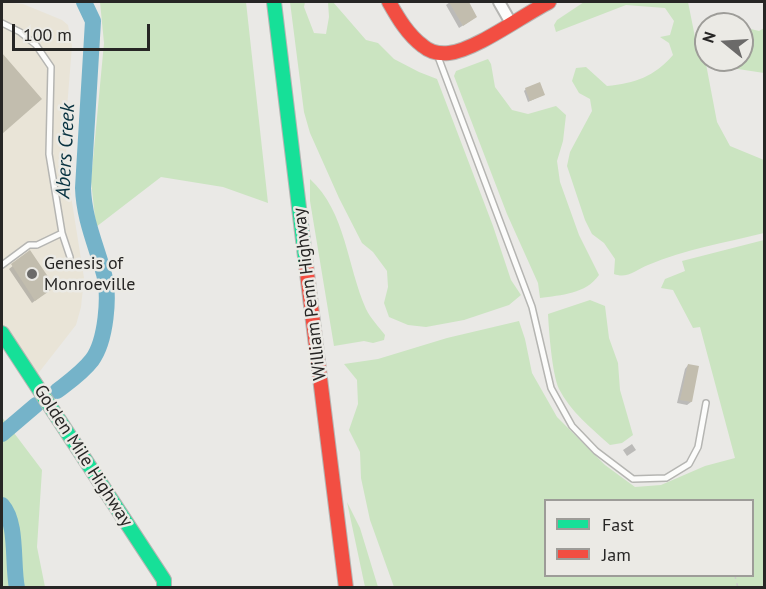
<!DOCTYPE html>
<style>
body{margin:0}
#map{position:relative;width:766px;height:589px;overflow:hidden;background:#eae9e6;font-family:"PT Sans",sans-serif}
canvas{display:block}
.frame{position:absolute;inset:0;border:3px solid #272625;pointer-events:none}
.legend{position:absolute;left:544px;top:499px;width:210px;height:78px;box-sizing:border-box;background:#ebeae5;border:2px solid #9d9c98;margin:0;padding:8px 10px;list-style:none;font-size:18px;color:#272625}
.legend li{display:flex;align-items:center;gap:12px;height:30px}
.legend b{width:30px;border:2px solid #9d9c98}
.north{position:absolute;left:694px;top:12px;width:60px;height:60px;box-sizing:border-box;background:#ebeae5;border:2px solid #9d9c98;border-radius:50%;rotate:288deg;font-size:16px;font-weight:700;line-height:24px;text-align:center;color:#272625}
.north::after{content:'';display:block;margin:auto;width:21px;height:27px;background:#6b6a69;clip-path:polygon(50% 0,100% 100%,50% 72%,0 100%)}
.scale{position:absolute;left:12px;top:24px;width:138px;height:27px;box-sizing:border-box;border:3px solid #272625;border-top:0;padding-left:8px;font-size:18px;line-height:21px;white-space:nowrap;color:#272625;-webkit-text-stroke:4px #ebeae5;paint-order:stroke}
</style>
<div id="map">
<canvas width="766" height="589"></canvas>
<div class="frame"></div>
<ul class="legend">
<li><b style="height:8px;background:#16e098"></b>Fast</li>
<li><b style="height:8px;background:#f24e42"></b>Jam</li>
</ul>
<div class="north">N</div>
<div class="scale">100 m</div>
</div>
<script>
const ctx = document.querySelector('canvas').getContext('2d');
ctx.lineJoin = 'round';
function fillPath(path, color) {
  ctx.fillStyle = color;
  ctx.fill(path, 'evenodd');
}
function trace(path, color, width, dash) {
  ctx.strokeStyle = color;
  ctx.lineWidth = width;
  ctx.lineCap = dash ? 'butt' : 'round';
  ctx.setLineDash(dash || []);
  ctx.stroke(path);
}
function write(font, color, halo, rows, align = 'center') {
  ctx.font = font + ' "PT Sans",sans-serif';
  ctx.lineWidth = 5;
  ctx.setLineDash([]);
  ctx.textBaseline = 'middle';
  ctx.strokeStyle = halo;
  ctx.fillStyle = color;
  for (const [text, x, y, turn = 0] of rows) {
    ctx.save();
    ctx.translate(x, y);
    ctx.rotate((+turn || 0) * Math.PI / 180);
    ctx.textAlign = isNaN(turn) ? turn : align;
    if (halo) ctx.strokeText(text, 0, 0);
    ctx.fillText(text, 0, 0);
    ctx.restore();
  }
}
fillPath(new Path2D(`
 M2,2L23,4L62,20L68,25L72,46L65,133L68,177L84,278L81,307L76,325L33,380L2,333Z`), '#e9e4d7');
fillPath(new Path2D(`
 M100,2H246L268,203L223,187L161,177L96,227L91,181L104,43Z
 M290,2H305L304,7L314,33L326,34L329,17L328,2H333L366,40L378,43L394,59L419,72L437,79L493,226L511,280L521,295L509,305L464,320L426,327L408,325L389,317L384,303L388,287L387,271L373,252L362,243L339,198L310,133L304,112Z
 M584,2H688L696,42L695,49L706,64L717,122L730,146L764,160V233C725,243 685,249 648,265C636,270 627,279 614,274L615,259L604,243L592,234L585,220L567,166L570,152L592,111L590,99L579,93L572,81L576,68L586,67L607,86C635,83 654,77 673,55L669,43L660,37L670,35L674,21L665,8L626,5L556,32L554,25L557,20Z
 M747,28L759,31L764,28V73L725,67L717,60H742V33Z
 M488,59L491,64L495,87L512,110L528,114L556,106L566,115L563,141L557,161L560,182L579,235L599,275C586,294 561,295 540,298L538,283L507,214L454,76L456,71Z
 M310,179C346,212 347,266 366,309C371,319 379,327 385,335L384,340L373,343L364,341L334,346L310,201Z
 M764,240V587H394L370,520L361,478L360,452L349,430L358,404L357,380L344,364L378,359L447,338L519,321L525,339L532,373L557,417L605,465L635,487L661,485L705,466L735,458L700,327L693,328L673,290L661,288L665,279L685,271L682,261ZM546,500H752V576H546Z
 M590,300L605,306L609,338L618,363L620,390L633,435L622,443L610,445C592,429 570,411 559,389C552,373 549,332 548,314Z
 M2,417L42,470L37,547L45,587H2Z
 M347,502L360,528L378,587H365Z`), '#cbe4c1');
fillPath(new Path2D(`
 M450,2H467L476,17L459,28L446,5Z
 M2,55L40,99L2,133Z
 M526,89L541,96L528,102L524,91Z
 M30,252L53,287L32,303L9,269Z
 M688,365L691,402L687,405L677,403L685,369Z
 M632,444L636,450L627,456L623,450Z`), '#0003');
trace(new Path2D(`
 M57,391C70,381 82,373 92,360C106,341 110,296 104,274C96,245 84,219 83,188L93,21L84,2
 M2,434L36,405
 M2,505C18,523 12,564 17,588`), '#75b3c9', 16);
fillPath(new Path2D(`
 M449,2H469L477,17L463,26Z
 M2,53L42,99L2,134Z
 M540,82L545,95L530,101L525,88Z
 M30,250L55,287L35,301L11,264Z
 M688,364L699,366L692,402L680,400Z`), '#c2bdae');
const lane = new Path2D(`
 M2,23L20,32L36,45L51,67L49,154L62,233L37,245H29L2,265
 M437,54L532,307L551,388L572,426L596,451L633,479L666,478L689,464L698,447L706,403
 M62,233L70,257`);
const street = new Path2D(`
 M499,2L511,23`);
const fast = new Path2D(`
 M274,2L306,265
 M2,333L164,580V588`);
const jam = new Path2D(`
 M389,2C398,18 408,35 423,46C430,52 440,54 449,53C476,50 523,15 549,2
 M306,265L346,588`);
trace(lane, '#b5b5b2', 8);
trace(street, '#b5b5b2', 14);
trace(fast, '#b5b5b2', 16);
trace(jam, '#b5b5b2', 16);
trace(new Path2D(`
 M735,576L738,588`), '#cbcaca', 1.5, [3, 4.5]);
trace(lane, '#fcfcfb', 5);
trace(street, '#fcfcfb', 10);
trace(fast, '#16e098', 14);
trace(jam, '#f24e42', 14);
for (const [x, y, r, color] of [
 [32,274,6,"#6b6a69"]
]) {
  const dot = new Path2D();
  dot.arc(x, y, r, 0, 2 * Math.PI);
  ctx.fillStyle = color;
  ctx.fill(dot);
  trace(dot, '#ebeae5', 2);
}
write('18px', '#272625', '#ebeae5', [
 ["Genesis of",44,264],
 ["Monroeville",44,285]
], 'left');
write('18px', '#272625', '#ebeae5', [
 ["William Penn Highway",310,294,-97],
 ["Golden Mile Highway",83,456,57]
]);
write('italic 20px', '#083240', '#ebeae5', [
 ["Abers Creek",66,151,-87]
]);
</script>
